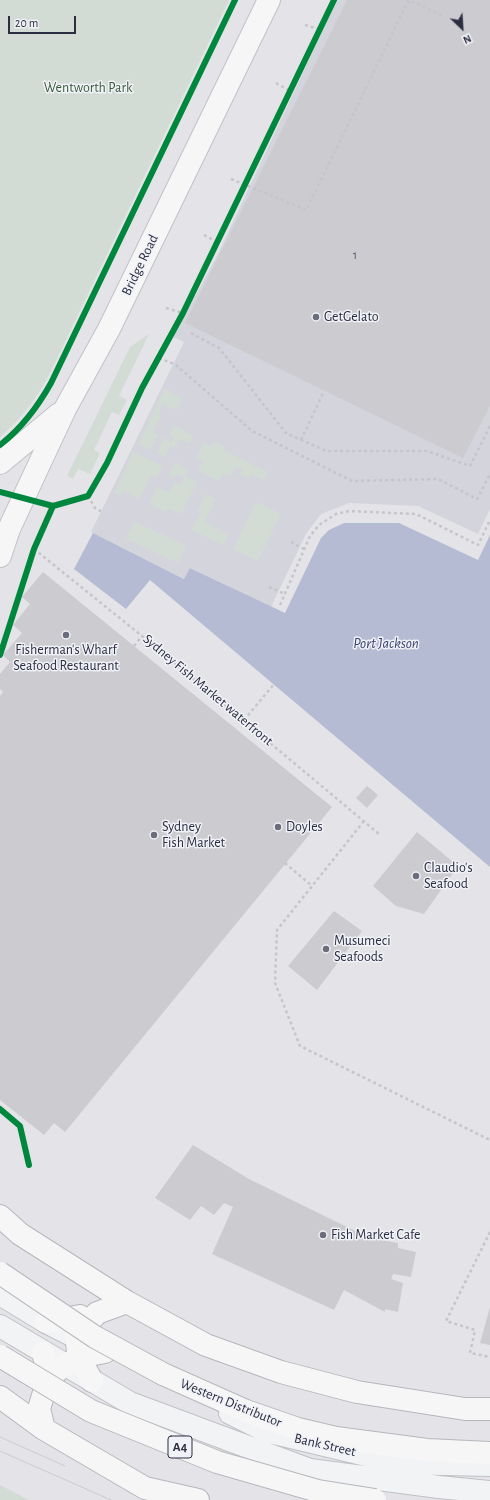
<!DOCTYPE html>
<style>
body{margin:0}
#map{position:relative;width:490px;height:1500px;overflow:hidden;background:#e4e4e8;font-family:"Alegreya Sans",sans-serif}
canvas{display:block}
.north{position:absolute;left:442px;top:8px;width:40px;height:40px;-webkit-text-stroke:3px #f1f2f7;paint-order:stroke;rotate:155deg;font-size:11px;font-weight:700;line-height:16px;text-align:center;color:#2b2d41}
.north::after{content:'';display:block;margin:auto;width:14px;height:18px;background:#2b2d41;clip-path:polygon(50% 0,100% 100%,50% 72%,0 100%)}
.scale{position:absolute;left:8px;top:16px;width:68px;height:18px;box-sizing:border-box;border:2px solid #2b2d41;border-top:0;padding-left:5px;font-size:12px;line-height:14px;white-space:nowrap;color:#2b2d41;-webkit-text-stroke:3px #f1f2f7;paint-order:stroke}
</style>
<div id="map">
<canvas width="490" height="1500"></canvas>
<div class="north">N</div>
<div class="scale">20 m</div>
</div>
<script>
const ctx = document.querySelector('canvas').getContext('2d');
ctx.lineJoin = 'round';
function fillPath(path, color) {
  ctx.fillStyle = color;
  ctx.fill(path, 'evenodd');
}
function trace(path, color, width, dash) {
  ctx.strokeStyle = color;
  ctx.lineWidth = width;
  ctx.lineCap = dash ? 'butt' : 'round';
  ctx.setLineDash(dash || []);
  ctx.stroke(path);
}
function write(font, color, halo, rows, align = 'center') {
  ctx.font = font + ' "Alegreya Sans",sans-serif';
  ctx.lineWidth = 3;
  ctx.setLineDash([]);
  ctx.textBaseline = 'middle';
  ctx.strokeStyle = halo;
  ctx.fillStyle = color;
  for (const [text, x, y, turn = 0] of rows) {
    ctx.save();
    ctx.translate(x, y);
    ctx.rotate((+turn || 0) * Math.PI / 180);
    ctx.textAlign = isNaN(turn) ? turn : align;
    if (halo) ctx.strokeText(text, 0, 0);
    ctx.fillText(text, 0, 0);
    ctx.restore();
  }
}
fillPath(new Path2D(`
 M337,0H490V509L478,534L418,506L349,503L321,514L306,534L271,607L191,568L185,579L91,532L184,342L173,337L218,254Z`), '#d4d5dc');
fillPath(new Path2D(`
 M0,0H229L50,373C37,398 21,419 0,437Z
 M149,334L119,396L127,400L119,415L112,412L94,450L100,453L90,474L78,469L73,479L67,476L130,347Z
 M165,389L182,398L177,410L163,404L158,414L161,416L153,432L158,435L150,450L138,444Z
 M174,426L193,436L190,443L179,439L174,448L170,446L165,457L157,453L164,438L172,442L174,437L169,435Z
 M214,442L226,448L225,451L268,472L264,480L251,474L248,478L241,475L243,470L236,466L231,476L223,473L219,481L198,471L203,461L196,458L203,443L211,447Z
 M133,452L163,466L157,477L151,475L140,499L123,491L121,496L114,493Z
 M175,462L188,469L185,476L197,482L181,514L168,508L166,512L149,503L157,487L169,493L175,482L181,484L184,477L177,474L175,478L169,475Z
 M206,494L216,499L205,522L229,535L223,545L192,530L200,513L197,511Z
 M256,502L281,514L258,561L233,549Z
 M134,522L186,545L178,563L126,539Z
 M0,1485L29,1500H0Z`), '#d2dbd4');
fillPath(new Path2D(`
 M344,523H399L478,560L490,535V867L150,580L126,609L74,569L93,533L184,579L190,568L285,613L321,538L329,530Z`), '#b4bbd2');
fillPath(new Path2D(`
 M347,0H490V406L463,458L185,323Z
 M43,572L332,807L65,1132L54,1123L44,1135L0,1100V696L3,692L0,689V674L10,662L3,655L22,633L13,625L30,604L22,597Z
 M367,786L378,795L367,808L356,798Z
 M417,832L458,866L424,914L396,906L373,886Z
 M334,911L362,931L317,990L288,966Z
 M193,1145L249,1179L345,1226L370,1238L398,1243V1248L416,1252L411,1277L393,1274L391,1279L403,1283L398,1312L385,1309V1312L344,1290L334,1310L212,1254L233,1207L224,1203L214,1215L201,1206L190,1220L155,1198Z
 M490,1307V1345L480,1343Z`), '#cbcbd0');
const minor = new Path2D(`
 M0,1294L46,1322L93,1346
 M0,1326L130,1403L310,1470L439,1487L490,1492
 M230,1413L266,1431L400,1463L490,1465`);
const major = new Path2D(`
 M0,463L59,414
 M0,556L9,529L65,409L109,329L269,0`);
const highway = new Path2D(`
 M0,1216L20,1234L127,1302L206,1345L281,1372L357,1392L465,1409H490
 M46,1322L80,1316
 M43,1353L48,1371V1379L39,1409L44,1429
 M163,1374L246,1411L298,1429L336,1438L427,1450L490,1453
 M48,1379C69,1360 77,1357 105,1352
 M92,1381L79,1357L76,1337L97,1313L127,1302
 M0,1397L44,1429L145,1488L198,1500`);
trace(minor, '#c1c1c5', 24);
trace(major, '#c0c1c6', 24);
trace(highway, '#b6b7bc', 24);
trace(new Path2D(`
 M305,25L319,29
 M276,83L290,91
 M231,179L306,210L409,0L442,16
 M204,235L217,242
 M166,308L183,313
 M191,333L219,348L286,433L326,451H427L470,466L490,426
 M159,358L176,365L252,431L352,481L438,479L477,499L490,474
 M301,440L324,391
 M88,496L95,508L104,513
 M291,542L304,549
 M34,549L142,636L379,834
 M269,587L285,594
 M280,605L310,536L319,525L336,514L349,511L416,514L478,545L490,520
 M134,646L142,636
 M244,720L275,683
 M364,821L277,930L275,983L300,1046L490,1140
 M285,863L312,886
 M490,1232L446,1321L475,1330L470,1353L490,1357`), '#c5c5cb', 2.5, [3, 3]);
trace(minor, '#f2f3f5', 22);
trace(major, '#f6f6f7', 22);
trace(highway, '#f6f6f7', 22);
trace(new Path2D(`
 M0,1437L65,1466
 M0,1451L111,1500`), '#cccccf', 1);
const highwayBridge = new Path2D(`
 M0,1273L95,1337L163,1374
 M0,1356L91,1411L217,1462L318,1491L375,1500`);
trace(highwayBridge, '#b6b7bc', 24, []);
trace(highwayBridge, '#f6f6f7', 22);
trace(new Path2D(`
 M0,445C22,428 37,408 51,383L235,0
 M0,492L53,506L88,496L107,463L142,388L183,313L334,0
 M0,655L34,549L53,506
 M0,1109L20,1126L29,1165`), '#00873e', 6);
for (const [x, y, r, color] of [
 [316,317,4,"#6c6d7b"],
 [66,635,4,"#6c6d7b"],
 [278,827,4,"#6c6d7b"],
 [154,835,4,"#6c6d7b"],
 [416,876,4,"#6c6d7b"],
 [326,949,4,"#6c6d7b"],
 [323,1235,4,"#6c6d7b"]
]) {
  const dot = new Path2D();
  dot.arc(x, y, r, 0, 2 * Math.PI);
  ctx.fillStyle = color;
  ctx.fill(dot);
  trace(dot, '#f1f2f7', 1.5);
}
write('12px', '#555666', null, [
 ["1",355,255]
]);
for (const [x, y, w] of [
 [180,1447,24]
]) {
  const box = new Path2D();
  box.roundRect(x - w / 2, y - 11, w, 22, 3);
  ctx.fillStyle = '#f1f2f7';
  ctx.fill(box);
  trace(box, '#2b2d41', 1);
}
write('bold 13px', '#2b2d41', null, [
 ["A4",180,1447]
]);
write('14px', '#395c3b', '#f1f2f7', [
 ["Wentworth Park",88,88]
]);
write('14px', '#2b2d41', '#f1f2f7', [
 ["Bridge Road",140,265,-64],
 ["Sydney Fish Market waterfront",208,690,40],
 ["Western Distributor",231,1403,22],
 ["Bank Street",325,1445,13]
]);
write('14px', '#2b2d41', '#f1f2f7', [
 ["GetGelato",324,317],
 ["Fisherman's Wharf",66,650,"center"],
 ["Seafood Restaurant",66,666,"center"],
 ["Sydney",162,827],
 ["Fish Market",162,843],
 ["Doyles",286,827],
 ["Claudio's",424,868],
 ["Seafood",424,884],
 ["Musumeci",334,941],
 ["Seafoods",334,957],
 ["Fish Market Cafe",331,1235]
], 'left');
write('italic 15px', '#374373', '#f1f2f7', [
 ["Port Jackson",386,643]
]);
</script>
